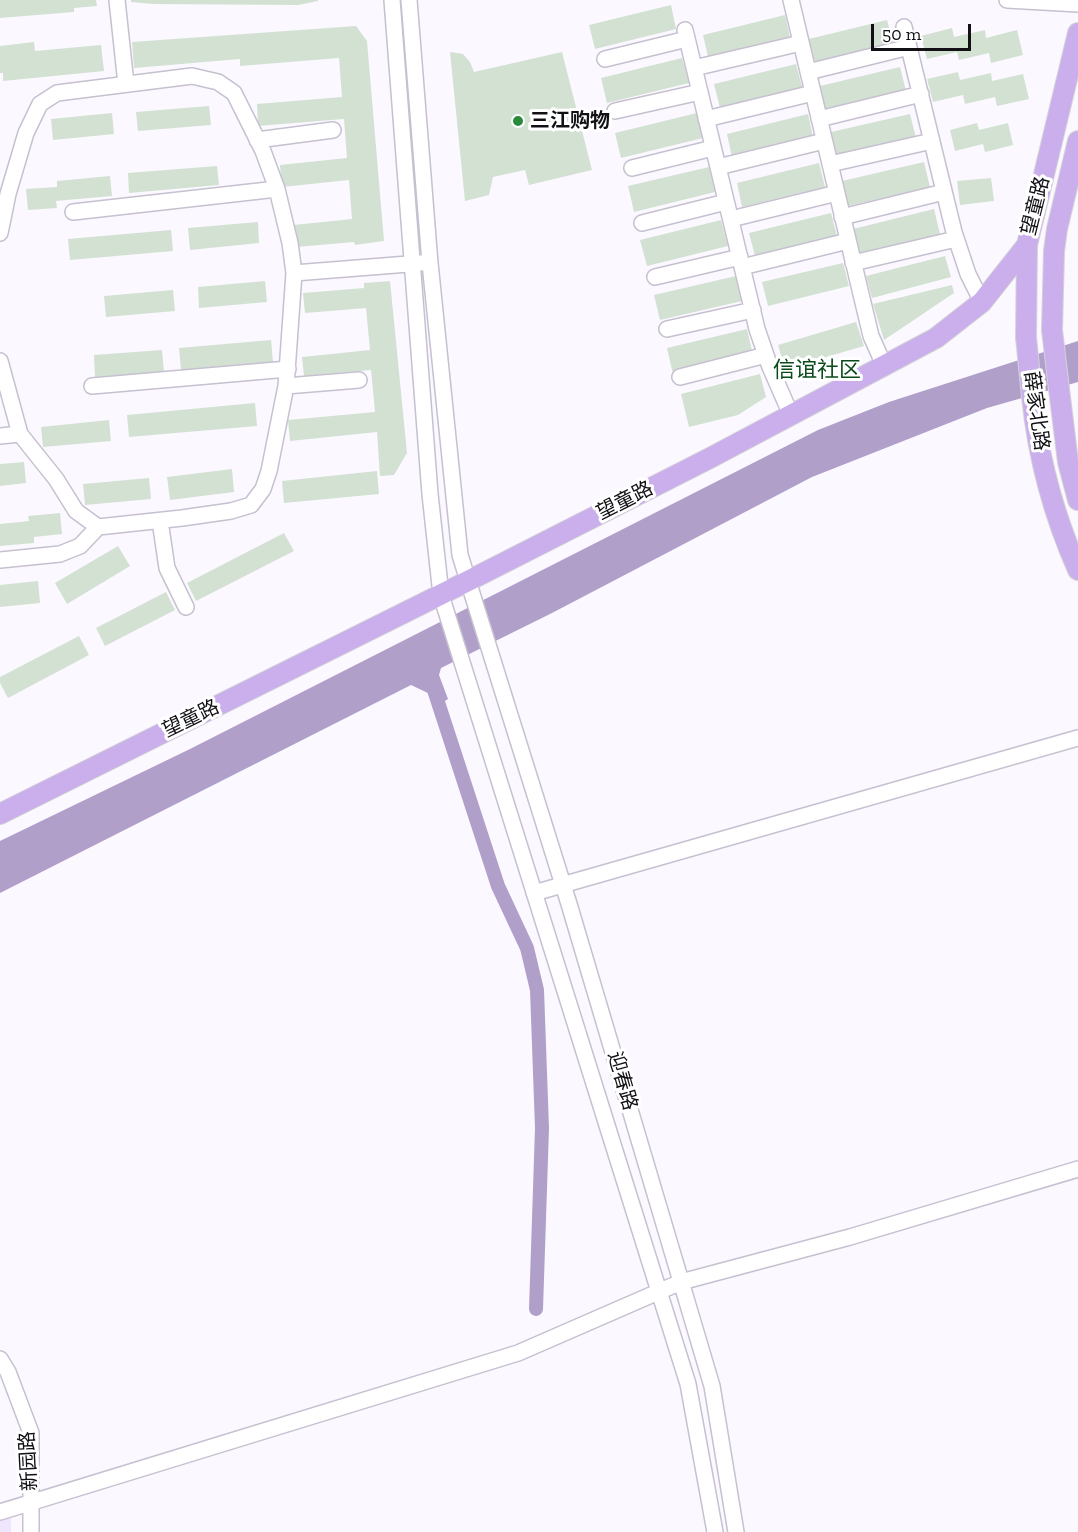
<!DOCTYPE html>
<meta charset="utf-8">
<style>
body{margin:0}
#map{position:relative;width:1078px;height:1532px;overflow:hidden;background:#fbf8ff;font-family:"Zilla Slab",serif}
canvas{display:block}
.scale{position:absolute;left:871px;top:24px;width:100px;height:27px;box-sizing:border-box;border:3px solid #121015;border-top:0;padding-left:8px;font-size:18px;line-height:21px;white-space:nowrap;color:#121015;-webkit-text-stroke:4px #fff;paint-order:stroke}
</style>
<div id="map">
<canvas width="1078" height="1532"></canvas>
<div class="scale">50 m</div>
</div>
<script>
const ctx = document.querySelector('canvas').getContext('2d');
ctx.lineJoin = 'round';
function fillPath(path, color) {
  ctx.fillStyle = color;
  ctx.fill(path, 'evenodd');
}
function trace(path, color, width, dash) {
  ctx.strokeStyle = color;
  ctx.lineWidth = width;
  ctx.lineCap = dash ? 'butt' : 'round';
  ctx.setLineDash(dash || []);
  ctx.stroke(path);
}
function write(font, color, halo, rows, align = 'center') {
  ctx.font = font + ' "Zilla Slab","Noto Sans SC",serif';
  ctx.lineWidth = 6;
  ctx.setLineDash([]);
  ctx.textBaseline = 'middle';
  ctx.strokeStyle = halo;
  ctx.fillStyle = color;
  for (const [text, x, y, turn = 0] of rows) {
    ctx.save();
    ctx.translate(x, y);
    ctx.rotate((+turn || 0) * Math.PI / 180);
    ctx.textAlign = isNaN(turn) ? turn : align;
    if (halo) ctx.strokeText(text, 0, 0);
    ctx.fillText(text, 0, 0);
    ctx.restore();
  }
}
fillPath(new Path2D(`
 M11,1515V1532H0V1518Z`), '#efe6fe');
fillPath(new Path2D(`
 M1078,341V382L987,408L812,477L552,613L441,668L439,675L448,699L434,708L430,694L411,685L0,893V841L190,749L818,430L889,402Z`), '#b09fc9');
trace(new Path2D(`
 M434,690L498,886L527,948L537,990L542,1128L536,1309`), '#b09fc9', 14);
fillPath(new Path2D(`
 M0,0H96L97,6L74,8V12L0,18Z
 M131,0H318V1L298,5L153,4L131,2Z
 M671,5L676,29L595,49L589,25Z
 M785,15L790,38L708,57L703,35Z
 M887,20L893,43L815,62L809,39Z
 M356,26L367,41L384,241L355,245L354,242L296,247L294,225L352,219L349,180L282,187L280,165L347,158L344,119L258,126L257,104L342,97L339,58L240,66V59L134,68L132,42Z
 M952,28L954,37L985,30L986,38L1017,30L1023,55L991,63L989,53L959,60L957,52L927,59L921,36Z
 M34,42L35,51L101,45L104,71L3,81V73H0V46Z
 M450,52L463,54L470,62L474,72L562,52L592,170L529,185L525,170L493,177L489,195L465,201Z
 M682,58L689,83L607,103L601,78Z
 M796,64L802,87L720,108L714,84Z
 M900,67L906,91L826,111L820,86Z
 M958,72L960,80L991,73L992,81L1023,74L1029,99L997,106L995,97L965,104L963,95L933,102L927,79Z
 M209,106L211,125L138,131L136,112Z
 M112,113L114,134L53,140L51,119Z
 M697,113L703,138L621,158L615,133Z
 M808,114L813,137L732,157L727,134Z
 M910,114L916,138L837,156L831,132Z
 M977,123L979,130L1008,123L1013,145L985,152L983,144L955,151L950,130Z
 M924,162L930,187L848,206L842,181Z
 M819,163L825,187L742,207L737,183Z
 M217,166L219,185L129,193L128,173Z
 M709,167L715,192L634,212L628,186Z
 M110,176L112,196L56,201L57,208L28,210L26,189L57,187V181Z
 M991,178L994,201L960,205L957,181Z
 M934,209L940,234L859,254L853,229Z
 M831,213L837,236L755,256L749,233Z
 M721,220L728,246L647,266L640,240Z
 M258,222L259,243L190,250L188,228Z
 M171,230L173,251L70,260L68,239Z
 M945,256L951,277L872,298L866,276Z
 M843,263L849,286L768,306L762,282Z
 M736,276L742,301L660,320L654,295Z
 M265,281L267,302L199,308L198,287Z
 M390,281L407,453L394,475L380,476L377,432L290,441L288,420L375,412L371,370L304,376L302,357L370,350L366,308L305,313L303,293L364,288V283Z
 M952,285L954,293L884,340L873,304Z
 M173,290L175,311L106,317L104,296Z
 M856,322L864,346L785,369L778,345Z
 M747,329L753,355L673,374L667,348Z
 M271,340L273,362L181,370L179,348Z
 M162,350L164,372L95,377L94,355Z
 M760,374L766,397L738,415L689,427L681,394Z
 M255,403L257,426L129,437L127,415Z
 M109,420L111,441L43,447L41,427Z
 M24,462L26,483L0,486V464Z
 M232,469L234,492L170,500L167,477Z
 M377,471L379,494L284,503L282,481Z
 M149,478L151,499L85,505L83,484Z
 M60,513L62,534L34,537V543L0,546V524L29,521L28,516Z
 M284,533L294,551L196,601L187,583Z
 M118,546L130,566L67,604L55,583Z
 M38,581L40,603L0,607V585Z
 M166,592L175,610L105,646L96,628Z
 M79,636L89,655L8,698L0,683V677Z`), '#d3e1d3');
const minor = new Path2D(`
 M117,0L126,84
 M392,0L430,494L441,595L688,1384L715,1532
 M409,0L430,263L460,555L569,904L712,1386L736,1532
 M791,0L871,336L884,365
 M1007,0L1078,4
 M904,27L954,232L968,274L982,302
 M685,30L757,329L770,367L791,415
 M605,59L687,39
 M694,68L801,43
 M808,72L909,47
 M615,111L700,92
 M706,119L813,93
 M819,119L921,94
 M257,140L333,130
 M830,164L932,141
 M718,167L824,141
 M632,168L713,148
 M73,212L277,189
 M842,217L944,192
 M731,219L837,193
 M642,223L726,202
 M0,233L8,194L26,133L40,104L57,93L192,76L218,82L234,93L263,151L277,189L290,243L294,273L286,386L269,471L263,489L251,505L231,511L182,518L98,527L76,511L56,479L20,434L0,361
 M853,263L956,239
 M742,267L848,241
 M294,273L421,263
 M655,277L740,257
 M667,329L753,310
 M680,377L766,355
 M92,386L288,369
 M286,386L359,380
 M0,436L20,434
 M160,521L167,568L186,607
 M0,560L60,554L80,546L98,527
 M534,893L1078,738
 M0,1359L8,1372L31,1433V1532
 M0,1512L518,1353L681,1282L850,1237L1078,1169`);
const major = new Path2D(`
 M1052,330L1054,251L1057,229L1078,141
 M1026,337L1027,245
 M1059,389L1068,462L1078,500
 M1032,397C1038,456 1054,516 1078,570
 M0,814L468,581L710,458L936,338L982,302L1027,245L1078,33`);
trace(minor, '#c6c0d0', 18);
trace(major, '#d4d4d5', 22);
trace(minor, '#fff', 15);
trace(major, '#caafec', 20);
const majorBridge = new Path2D(`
 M1052,330L1059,389
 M1026,337L1032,397`);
trace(majorBridge, '#d4d4d5', 22, []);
trace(majorBridge, '#caafec', 20);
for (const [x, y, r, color] of [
 [518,121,6,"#298a3e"]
]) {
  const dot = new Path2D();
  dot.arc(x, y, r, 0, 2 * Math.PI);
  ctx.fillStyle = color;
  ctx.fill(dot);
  trace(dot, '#fff', 2);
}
write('bold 20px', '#121015', '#fff', [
 ["三江购物",530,121]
], 'left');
write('20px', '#121015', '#fff', [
 ["望童路",1036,206,-76],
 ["薛家北路",1036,411,82],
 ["望童路",625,501,-27],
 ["望童路",191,719,-26],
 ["迎春路",622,1081,74],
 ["新园路",29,1461,-93]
]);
write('22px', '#0a4b1b', '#fff', [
 ["信谊社区",817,371]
]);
</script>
